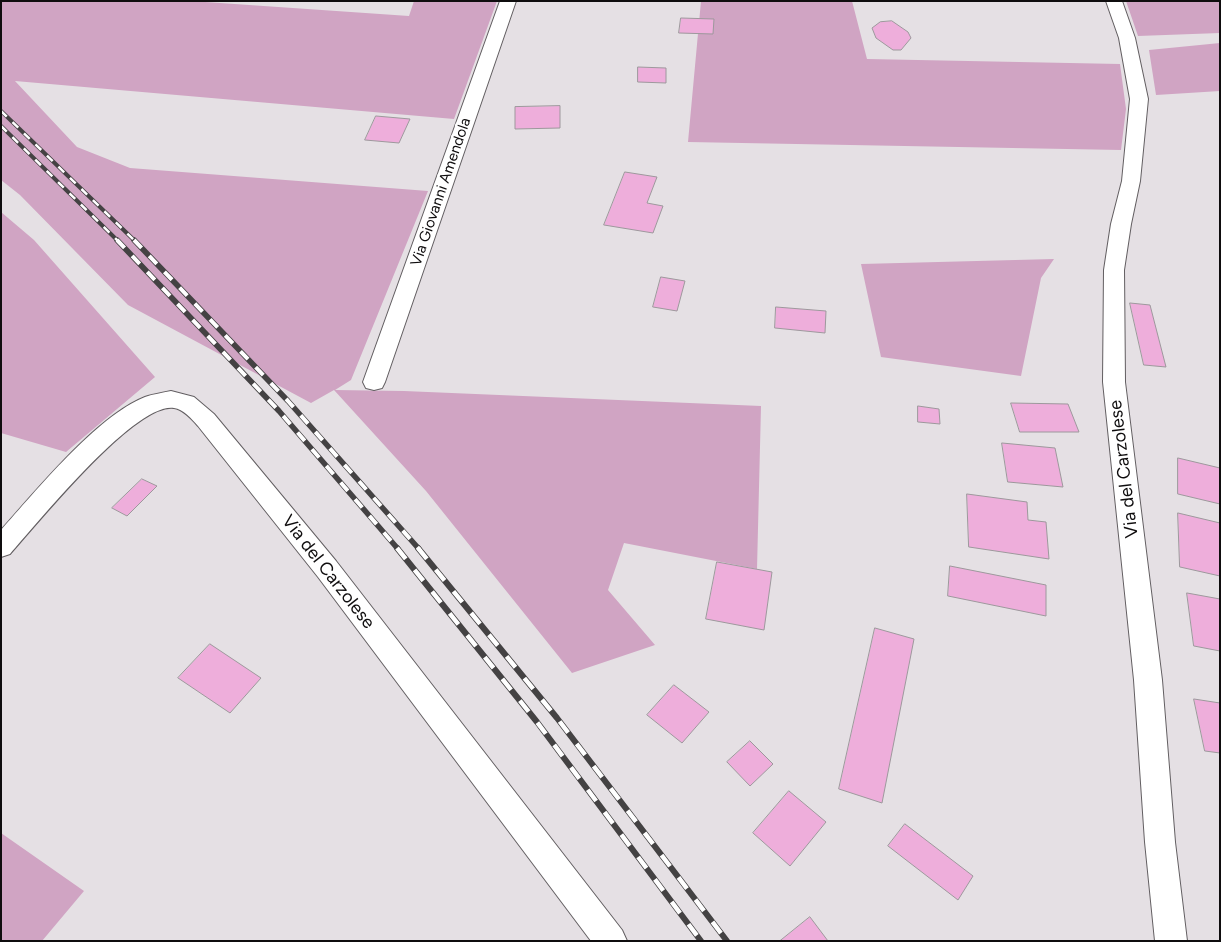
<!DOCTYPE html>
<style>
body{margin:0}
#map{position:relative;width:1221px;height:942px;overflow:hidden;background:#e5e0e4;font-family:Figtree,sans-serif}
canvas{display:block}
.frame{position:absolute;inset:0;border:2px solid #0f0d0e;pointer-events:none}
</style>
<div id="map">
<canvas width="1221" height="942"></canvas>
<div class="frame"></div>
</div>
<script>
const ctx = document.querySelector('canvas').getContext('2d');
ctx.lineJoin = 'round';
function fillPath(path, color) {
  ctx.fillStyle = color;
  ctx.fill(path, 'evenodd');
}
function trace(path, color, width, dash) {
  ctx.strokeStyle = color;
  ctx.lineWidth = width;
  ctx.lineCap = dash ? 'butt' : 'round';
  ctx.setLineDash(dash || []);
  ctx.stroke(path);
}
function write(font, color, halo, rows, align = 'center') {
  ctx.font = font + ' Figtree,sans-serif';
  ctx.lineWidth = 5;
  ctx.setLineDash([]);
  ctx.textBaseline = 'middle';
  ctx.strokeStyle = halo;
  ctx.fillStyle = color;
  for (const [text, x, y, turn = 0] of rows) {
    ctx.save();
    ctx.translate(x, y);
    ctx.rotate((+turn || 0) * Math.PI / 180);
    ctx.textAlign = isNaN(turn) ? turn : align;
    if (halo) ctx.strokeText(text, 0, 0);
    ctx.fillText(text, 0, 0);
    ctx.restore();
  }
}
fillPath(new Path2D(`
 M1,1H191L409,16L414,1H497L454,119L15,81L77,147L130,168L428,191L351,380L335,390L404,391L761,406L757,569L624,543L608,590L655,645L572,673L426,491L334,390L311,403L128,305L20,195L1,180Z
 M701,1H852L867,59L1120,64L1126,109L1121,150L688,142Z
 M1126,1H1220V33L1138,36Z
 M1220,43V91L1156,95L1149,50Z
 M1,212L34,240L155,377L66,452L1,433Z
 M1054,259L1041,278L1021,376L881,357L861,264Z
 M1,833L84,891L42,941H1Z`), '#d0a4c3');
const building = new Path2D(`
 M681,18L714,19L713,34L679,33Z
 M892,21L908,32L911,38L901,50H893L876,38L872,28L880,22Z
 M638,67L666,68V83L638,82Z
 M560,106V128L515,129V107Z
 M376,116L410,119L399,143L365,140Z
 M625,172L657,177L647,203L663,206L653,233L604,225Z
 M661,277L685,281L677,311L653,307Z
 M1130,303L1150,305L1166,367L1144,365Z
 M776,307L826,311L825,333L775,328Z
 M1011,403L1068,404L1079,432H1020Z
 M918,406L939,409L940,424L918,422Z
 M1002,443L1055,448L1063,487L1008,482Z
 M1178,458L1220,468V504L1178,494Z
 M142,479L157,486L127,516L112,508Z
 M967,494L1027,502L1028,520L1046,522L1049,559L969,547Z
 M1178,513L1220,523V576L1180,567Z
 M717,562L772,572L764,630L706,619Z
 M950,566L1046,585V616L948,596Z
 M1187,593L1220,599V651L1194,646Z
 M875,628L914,639L882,803L839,789Z
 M210,644L261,678L230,713L178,678Z
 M674,685L709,712L682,743L647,715Z
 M1194,699L1220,703V753L1205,751Z
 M750,741L773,764L750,786L727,762Z
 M789,791L826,822L790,866L753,833Z
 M905,824L973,876L958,900L888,846Z
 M810,917L828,941H780Z`);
fillPath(building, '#eeaedb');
trace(building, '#9d989c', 1);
const street = new Path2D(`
 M500,1H516L385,382L382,388L374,390L366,388L363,382Z
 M1106,1H1122L1135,38L1148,99L1140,181L1131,224L1124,270L1125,382L1162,680L1175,842L1187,941H1155L1145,842L1134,680L1103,382L1104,270L1111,224L1122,181L1130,99L1119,38Z
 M171,391L194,397L214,414L336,561L622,930L627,941H591L318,577L198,426C192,419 183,409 174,408C135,402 36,525 10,554L1,557V530C36,491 97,416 145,397C153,394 162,393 171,391Z`);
trace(street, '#625e61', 2);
fillPath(street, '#fff');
const railFar2 = new Path2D(`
 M1,111L135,241
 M1,126L118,241`);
const railFar1 = new Path2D(`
 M117,240L279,411L398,549
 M134,240L288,401L419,549`);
const rail = new Path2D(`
 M397,548L537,722L701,941
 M418,548L557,718L727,941`);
trace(railFar2, '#444243', 4);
trace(railFar1, '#444243', 5.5);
trace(rail, '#444243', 6);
trace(railFar2, '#fff', 2.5, [8]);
trace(railFar1, '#fff', 4, [11]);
trace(rail, '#fff', 4.5, [14]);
write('15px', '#0f0d0e', '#fff', [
 ["Via Giovanni Amendola",441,192,-71]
]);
write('18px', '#0f0d0e', '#fff', [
 ["Via del Carzolese",1124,469,-97],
 ["Via del Carzolese",328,572,52]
]);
</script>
